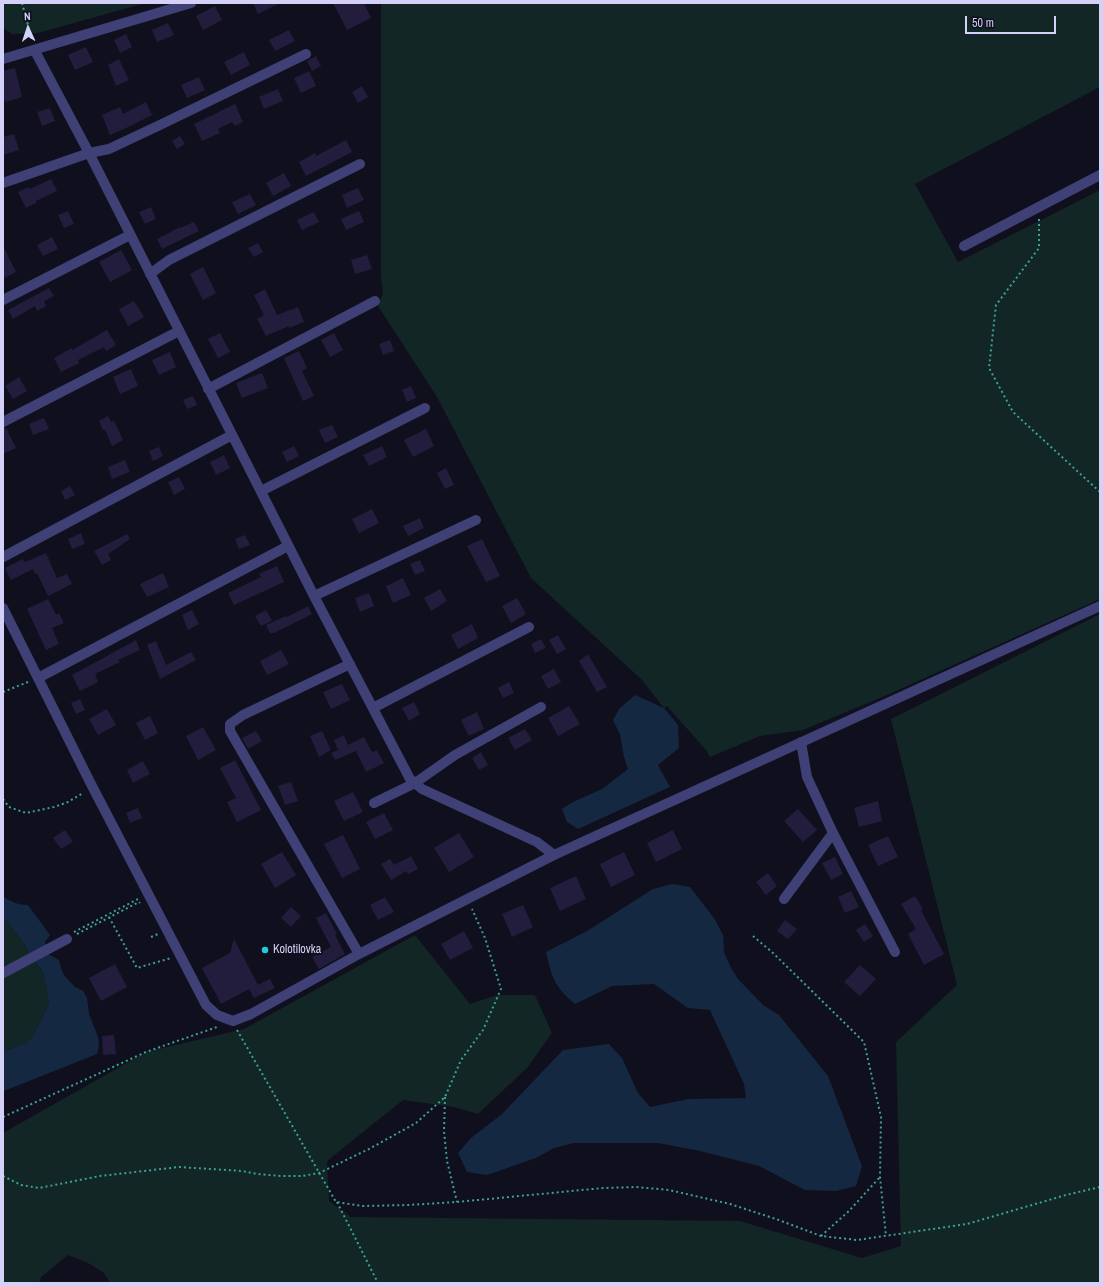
<!DOCTYPE html>
<style>
body{margin:0}
#map{position:relative;width:1103px;height:1286px;overflow:hidden;background:#100f1d;font-family:"Archivo Narrow",sans-serif}
canvas{display:block}
.frame{position:absolute;inset:0;border:4px solid #d4d1f9;pointer-events:none}
.north{position:absolute;left:8px;top:8px;width:40px;height:40px;-webkit-text-stroke:3px #100f1d;paint-order:stroke;rotate:357deg;font-size:11px;font-weight:700;line-height:16px;text-align:center;color:#d4d1f9}
.north::after{content:'';display:block;margin:auto;width:14px;height:18px;background:#d4d1f9;clip-path:polygon(50% 0,100% 100%,50% 72%,0 100%)}
.scale{position:absolute;left:965px;top:16px;width:91px;height:18px;box-sizing:border-box;border:2px solid #d4d1f9;border-top:0;padding-left:5px;font-size:12px;line-height:14px;white-space:nowrap;color:#d4d1f9;-webkit-text-stroke:3px #100f1d;paint-order:stroke}
</style>
<div id="map">
<canvas width="1103" height="1286"></canvas>
<div class="frame"></div>
<div class="north">N</div>
<div class="scale">50 m</div>
</div>
<script>
const ctx = document.querySelector('canvas').getContext('2d');
ctx.lineJoin = 'round';
function fillPath(path, color) {
  ctx.fillStyle = color;
  ctx.fill(path, 'evenodd');
}
function trace(path, color, width, dash) {
  ctx.strokeStyle = color;
  ctx.lineWidth = width;
  ctx.lineCap = dash ? 'butt' : 'round';
  ctx.setLineDash(dash || []);
  ctx.stroke(path);
}
function write(font, color, halo, rows, align = 'center') {
  ctx.font = font + ' "Archivo Narrow",sans-serif';
  ctx.lineWidth = 4;
  ctx.setLineDash([]);
  ctx.textBaseline = 'middle';
  ctx.strokeStyle = halo;
  ctx.fillStyle = color;
  for (const [text, x, y, turn = 0] of rows) {
    ctx.save();
    ctx.translate(x, y);
    ctx.rotate((+turn || 0) * Math.PI / 180);
    ctx.textAlign = isNaN(turn) ? turn : align;
    if (halo) ctx.strokeText(text, 0, 0);
    ctx.fillText(text, 0, 0);
    ctx.restore();
  }
}
fillPath(new Path2D(`
 M3,3H146L38,33L12,34L3,28Z
 M381,3H1100V87L915,184L958,262L1100,190V599L887,695L803,730L760,736L710,757L706,750L667,706L664,708L642,680L531,578L437,397L378,306L383,293L381,276Z
 M1100,614V1283H110L104,1273L90,1264L68,1255L41,1277L39,1283H3V1133L146,1052L244,1029L415,935L470,1004L497,995H535L552,1033L527,1068L478,1114L454,1107L403,1100L327,1161L329,1201L351,1217L740,1221L862,1258L901,1246L896,1042L957,985L891,719Z
 M3,917L23,942L30,955L43,972L49,1004L34,1034L26,1043L3,1052Z`), '#122625');
fillPath(new Path2D(`
 M635,695L664,708L678,725L679,748L658,765L670,787L578,829L567,822L562,809L573,802L602,789L628,769L624,757L620,734L613,720L619,709Z
 M672,884L690,887L714,918L723,935L724,952L731,968L738,979L763,1005L779,1015L828,1076L862,1166L856,1186L836,1191L805,1190L759,1166L700,1151L658,1143H574L554,1148L536,1158L487,1175L467,1172L458,1153L471,1138L502,1114L563,1050L609,1044L622,1058L638,1093L650,1107L688,1099L746,1098L744,1084L710,1010L688,1008L654,984L612,986L575,1004C554,986 552,978 546,952L587,931L653,889Z
 M3,892L4,897C12,902 18,905 28,905L50,935L45,942L48,954L59,960L61,968L64,975L75,987L83,991L87,998L89,1014L98,1037L99,1045L97,1054L4,1091L3,1090V1052L26,1043L34,1034L49,1004L43,972L30,955L23,942L3,917Z`), '#152841');
fillPath(new Path2D(`
 M253,3H280L258,14Z
 M333,3H364L371,18L347,30Z
 M215,6L222,20L203,30L196,16Z
 M168,23L174,35L157,42L152,30Z
 M289,30L295,41L275,51L269,40Z
 M126,34L132,47L120,53L114,40Z
 M86,47L93,62L75,70L68,55Z
 M244,52L250,65L231,75L224,62Z
 M316,56L321,66L312,71L307,61Z
 M119,59L129,80L116,86L108,65Z
 M15,68L22,97L5,102L3,95V71Z
 M309,71L316,86L301,93L294,78Z
 M199,77L205,90L187,98L181,85Z
 M362,86L368,97L358,103L352,92Z
 M278,89L283,101L264,109L259,97Z
 M146,102L152,115L126,128L110,135L102,115L120,107L123,114Z
 M235,104L243,122L235,126L232,122L218,129L220,133L202,141L194,124Z
 M50,108L55,121L42,126L37,112Z
 M14,134L19,150L3,155V137Z
 M180,136L185,144L177,149L172,141Z
 M346,140L352,152L306,176L299,162L315,153L316,156Z
 M284,173L291,186L273,196L266,183Z
 M51,179L57,191L36,201V203L26,208L18,192L29,187L30,189Z
 M358,188L364,200L347,208L342,195Z
 M250,194L256,205L238,214L232,202Z
 M151,207L156,219L145,224L139,212Z
 M68,211L74,224L64,228L58,215Z
 M359,211L364,222L346,230L341,219Z
 M314,212L319,222L302,230L297,220Z
 M194,222L199,231L162,249L157,239L180,227V228Z
 M52,237L58,249L43,256L37,245Z
 M258,243L263,252L254,257L248,248Z
 M3,246L16,272L3,279Z
 M121,250L132,270L110,282L99,262Z
 M367,255L372,269L355,274L351,260Z
 M203,267L216,293L203,300L190,274Z
 M49,288L54,296L44,301L46,306L37,311L35,306L13,319L8,310Z
 M265,289L277,315L298,307L304,322L289,328V326L266,336L257,319L264,315L254,295Z
 M134,301L144,317L128,326L119,309Z
 M107,330L116,345L106,351L104,347L78,360L79,363L61,372L54,358L72,348V350Z
 M220,333L230,352L218,358L208,339Z
 M334,333L343,350L330,357L321,340Z
 M390,340L394,351L383,355L379,344Z
 M299,351L307,368L302,371L314,396L303,401L284,358Z
 M170,352L176,367L159,375L152,360Z
 M131,369L138,386L120,394L113,377Z
 M262,373L268,388L242,398L236,383Z
 M19,377L27,391L13,399L5,386Z
 M411,386L416,398L407,402L402,390Z
 M193,396L197,405L187,409L183,400Z
 M108,416L111,422L114,421L123,440L112,446L105,430H103L99,421Z
 M44,418L49,429L33,435L29,424Z
 M332,425L338,437L325,443L319,430Z
 M3,428H6L16,448L3,454Z
 M426,429L434,446L413,457L404,440Z
 M294,446L299,456L287,462L282,452Z
 M382,446L387,457L369,466L363,455Z
 M159,447L163,456L153,461L149,451Z
 M224,455L230,468L216,475L210,462Z
 M125,460L130,472L112,479L108,467Z
 M446,468L454,485L445,489L437,473Z
 M179,477L185,489L174,495L168,482Z
 M70,486L75,495L65,500L61,491Z
 M372,509L379,523L359,533L352,519Z
 M420,518L424,528L408,536L403,526Z
 M81,533L85,544L72,549L68,539Z
 M127,534L130,539L108,554L111,560L102,565L94,551Z
 M245,535L250,545L239,549L235,539Z
 M482,539L500,576L486,582L467,546Z
 M46,553L57,578L67,574L72,584L48,596L37,573L35,574L33,569L11,580L5,568L23,559L25,562Z
 M420,560L425,571L415,575L410,564Z
 M277,566L284,582L234,605L228,593L261,577L259,574Z
 M163,573L169,587L147,597L140,584Z
 M403,578L411,595L393,603L386,586Z
 M440,589L447,601L431,611L424,598Z
 M369,593L374,606L360,612L355,598Z
 M517,598L526,614L511,623L502,606Z
 M48,599L56,615L59,613L64,623L52,628L59,644L46,650L27,609Z
 M308,606L312,614L274,633H270L266,625L286,616L287,617Z
 M192,610L199,624L188,630L182,615Z
 M266,610L272,621L261,626L255,616Z
 M472,624L478,638L458,649L451,635Z
 M558,635L566,649L557,654L549,640Z
 M541,639L546,648L535,653L531,644Z
 M136,640L140,650L118,660L120,662L95,674L98,682L80,691L72,675Z
 M156,641L166,665L191,652L196,660L160,679L147,645Z
 M281,650L289,664L267,675L260,661Z
 M588,654L607,687L597,692L579,661Z
 M554,669L561,682L548,689L541,676Z
 M509,682L514,693L503,698L498,688Z
 M342,684L350,700L331,709L323,692Z
 M80,699L85,710L76,714L71,703Z
 M414,702L420,714L409,721L402,708Z
 M569,706L580,724L558,736L548,718Z
 M107,709L116,725L98,735L89,719Z
 M477,712L484,729L469,736L461,720Z
 M150,716L158,733L145,740L136,723Z
 M203,727L216,750L198,760L186,736Z
 M525,729L532,740L515,750L508,738Z
 M256,731L262,741L248,749L242,738Z
 M322,731L331,750L319,757L310,736Z
 M344,735L348,745L364,737L372,752L377,750L384,763L366,772L356,751L335,760L331,753L338,750L334,740Z
 M481,752L488,765L479,770L472,758Z
 M235,760L261,810L237,822L227,802L236,798L220,768Z
 M143,761L150,774L133,783L127,770Z
 M291,782L298,801L285,805L278,786Z
 M353,792L363,812L344,821L334,801Z
 M878,801L882,821L859,827L854,808Z
 M138,808L142,818L130,823L126,813Z
 M798,809L817,830L803,842L784,821Z
 M384,813L393,830L375,839L366,822Z
 M65,830L73,842L61,849L53,838Z
 M673,830L682,849L656,862L647,843Z
 M459,833L474,857L449,872L434,848Z
 M343,835L360,869L342,878L324,844Z
 M888,836L898,857L878,866L868,845Z
 M282,852L296,875L275,888L261,864Z
 M624,852L635,875L611,887L600,864Z
 M411,856L418,869L408,874L406,871L391,880L381,864L390,859L394,865Z
 M835,857L843,874L831,880L822,863Z
 M768,873L777,886L766,895L756,882Z
 M576,876L586,899L560,911L550,888Z
 M851,891L859,907L845,913L838,897Z
 M915,896L923,909L921,910L944,954L924,965L908,934L916,929L901,904Z
 M385,897L394,912L378,920L370,905Z
 M523,905L533,927L512,937L502,914Z
 M291,907L301,916L291,927L281,918Z
 M326,913L337,934L335,935L345,954L319,969L312,957L331,947L316,918Z
 M785,920L797,929L788,939L777,931Z
 M865,924L873,936L864,942L856,930Z
 M464,931L473,948L450,960L441,944Z
 M234,939L258,985L270,979L275,988L254,998L249,989L221,1004L202,968L230,953Z
 M115,964L127,987L101,1001L89,978Z
 M860,965L876,979L860,996L844,982Z
 M114,1035L116,1054L103,1055L102,1036Z`), '#221d3c');
trace(new Path2D(`
 M22,3L32,40
 M1039,219V248L996,305L989,368L1013,412L1100,492
 M3,692L28,682
 M3,799L9,807L26,813L54,807L68,802L83,793
 M109,917L137,968L171,958
 M74,932L140,898
 M77,934L139,902L140,903
 M753,936L772,952L864,1042L881,1117L880,1177L886,1236
 M151,937L158,934
 M237,1030L336,1202L362,1206L408,1205L457,1202L603,1188L636,1187L669,1190L730,1204L776,1219L821,1236L857,1240L967,1224L1066,1195L1100,1187
 M445,1097L444,1131L447,1161L457,1202
 M3,1117L146,1052L217,1027
 M3,1176L21,1185L39,1188L100,1176L179,1167L242,1171L257,1174L281,1176H302L319,1173L369,1149L416,1123L445,1097L461,1060L483,1030L501,989L485,938L472,909
 M337,1202L378,1283
 M821,1236L849,1211L880,1177`), '#3ca197', 2, [2, 3]);
trace(new Path2D(`
 M35,51L89,153L314,596L410,779L422,789L537,842L554,855
 M3,59L191,3
 M3,183L89,153L109,149L162,124L306,54
 M964,246L1100,175
 M150,274L169,260L360,164
 M3,300L130,235
 M208,389L375,301
 M3,422L179,331
 M261,491L425,408
 M3,557L232,435
 M314,596L476,520
 M3,608L91,784L206,1005L217,1015L233,1021L251,1014L359,954L554,855L1100,606
 M350,664L243,715L230,724V731L359,954
 M38,678L288,546
 M373,708L529,627
 M801,742L807,777L833,833L895,952
 M374,803L415,783L455,755L541,707
 M784,899L833,833
 M3,973L67,939`), '#3f4076', 10);
for (const [x, y, r, color] of [
 [265,950,4,"#1dced9"]
]) {
  const dot = new Path2D();
  dot.arc(x, y, r, 0, 2 * Math.PI);
  ctx.fillStyle = color;
  ctx.fill(dot);
  trace(dot, '#100f1d', 1.5);
}
write('12px', '#d4d1f9', '#100f1d', [
 ["Kolotilovka",273,950]
], 'left');
</script>
